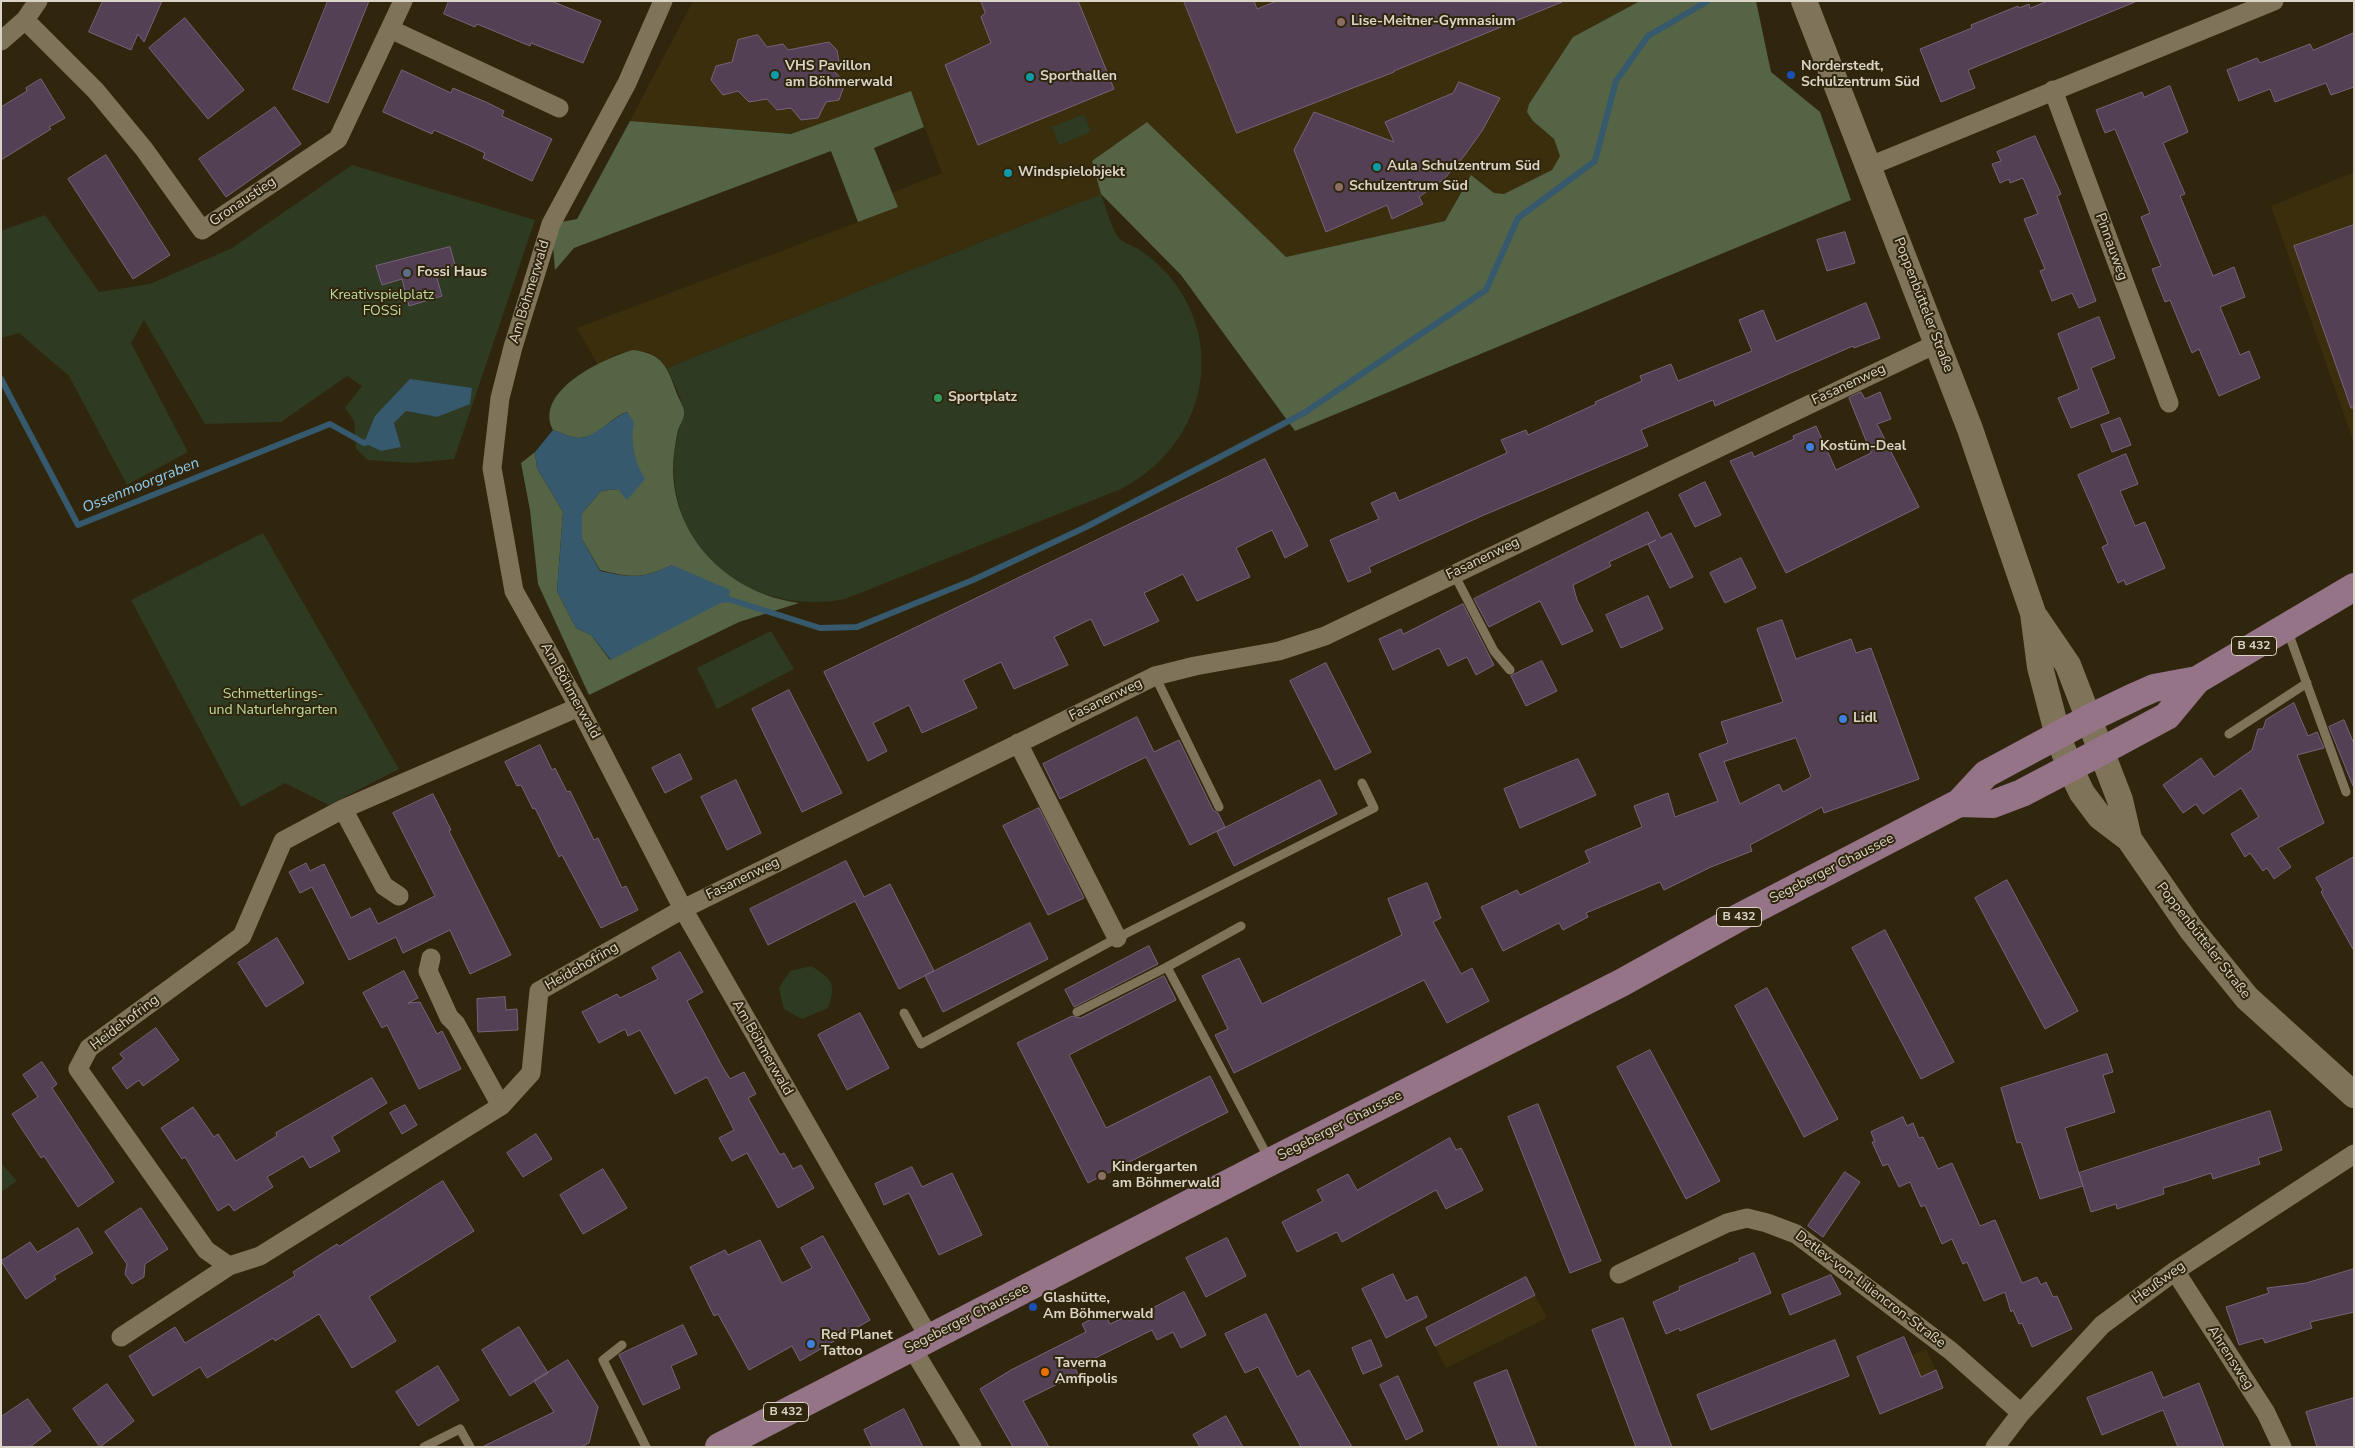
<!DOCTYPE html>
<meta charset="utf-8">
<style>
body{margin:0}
#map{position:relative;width:2355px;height:1448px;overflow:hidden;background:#30260d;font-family:"Nunito Sans",sans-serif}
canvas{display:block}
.frame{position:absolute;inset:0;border:2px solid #dbd5c7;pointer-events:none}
</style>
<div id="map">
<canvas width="2355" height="1448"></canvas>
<div class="frame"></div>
</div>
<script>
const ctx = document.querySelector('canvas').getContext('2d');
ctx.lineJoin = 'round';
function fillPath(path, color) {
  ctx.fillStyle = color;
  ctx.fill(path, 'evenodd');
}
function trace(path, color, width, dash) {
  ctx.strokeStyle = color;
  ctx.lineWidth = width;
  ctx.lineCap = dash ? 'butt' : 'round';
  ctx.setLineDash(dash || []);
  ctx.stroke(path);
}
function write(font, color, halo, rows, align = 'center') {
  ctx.font = font + ' "Nunito Sans",sans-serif';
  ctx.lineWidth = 4;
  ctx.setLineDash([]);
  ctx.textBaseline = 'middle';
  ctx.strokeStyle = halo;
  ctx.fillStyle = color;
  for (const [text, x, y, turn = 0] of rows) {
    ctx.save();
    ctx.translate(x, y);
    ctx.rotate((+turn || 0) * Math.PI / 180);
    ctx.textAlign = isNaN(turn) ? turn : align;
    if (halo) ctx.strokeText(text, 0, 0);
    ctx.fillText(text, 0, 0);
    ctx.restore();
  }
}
fillPath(new Path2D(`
 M693,1H1640L1573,37L1533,121L1554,139L1560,156L1552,170L1504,194L1494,193L1475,177L1466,181L1445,221L1286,257L1147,122L1092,161L1101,194L667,368L659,358L648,352L617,354L598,365L577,328L898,207L892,193L942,173L911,91L791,134L630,121Z
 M2354,172V443L2271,206Z
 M1535,1295L1547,1318L1446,1368L1435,1346Z
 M1926,1349L1936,1370L1873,1396L1911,1355Z`), '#3b2e0d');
fillPath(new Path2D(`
 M1084,114L1091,132L1059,145L1052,127Z
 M352,165L535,220L454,459L411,463L368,460L356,449L354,421L345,408L362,386L347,376L281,422L205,424L144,320L131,343L188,452L127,485L69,376L19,333L1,338V231L45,215L99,292L150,284L232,248ZM471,397L437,417L406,411L394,423L401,447L375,416Z
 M1101,194C1106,207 1110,225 1118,237C1121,242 1134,246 1140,250C1153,259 1164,269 1174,282C1228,354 1199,449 1121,489L845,599C765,614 686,570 675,485C672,467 674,449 678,432C680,426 683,420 684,414C685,405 671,377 667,368Z
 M263,533L399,769L329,805L285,783L241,807L131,600Z
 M771,631L794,669L717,709L697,668Z
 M811,966C832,979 837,983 828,1008L802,1019L784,1009L779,988L790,971Z
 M1,1163L17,1181L1,1192Z`), '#2e3a21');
fillPath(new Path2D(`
 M1640,1H1756L1771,72L1820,112L1851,200L1295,431L1181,275L1101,194L1092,161L1147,122L1286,257L1445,221L1471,175L1494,193L1504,194L1552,170L1560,156L1554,139L1533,121L1527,112L1529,104L1573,37Z
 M911,91L924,127L874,148L898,207L858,222L831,151L574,248L555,270L551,224L577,219L630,121L791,134Z
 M633,350C664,354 667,367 677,394C679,399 684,407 684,412C685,417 680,425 678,430C675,443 673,457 673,471C675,542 732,594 799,603L739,622L589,695L538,584L530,510L521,463L535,452L537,468L563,512L557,591L576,628L591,635L610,660L672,565C641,579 633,578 600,570L582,539V513L601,491L618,489L636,465L631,436L633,422L627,412C611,417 597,438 579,438C571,438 560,432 553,430C533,391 604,358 633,350Z`), '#556445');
fillPath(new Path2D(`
 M410,379L472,388L470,404L437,417L406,411L394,423L401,447L381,451L364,443L375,416Z
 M627,412L634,422C630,443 634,461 645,479L627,500L618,489L601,491L582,513V539L600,571C633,578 641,579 672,565L730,590L728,599L611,660L591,635L576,628L557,591L563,512L537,468L535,452L553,430C560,432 571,438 579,438C594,438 612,418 627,412Z`), '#36596d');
trace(new Path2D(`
 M1,379L78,525L330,424L364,443L371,441
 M720,600L728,599L820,628L857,627L973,580L1086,527L1304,413L1486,290L1518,218L1595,161L1616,81L1648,36L1708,1`), '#36596d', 6);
const building = new Path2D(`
 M103,1H162L144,42L138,34L131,50L89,32Z
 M328,1H369L328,103L293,89Z
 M449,1H551L601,21L583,63L531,43L530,46L477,24L475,27L444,14Z
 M981,1H1078L1114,89L978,145L945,65L991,43L981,17L985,13Z
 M1184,1H1254L1257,9L1277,1L1562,2L1394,71V72L1237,133Z
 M2048,1L2135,2L1968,70L1975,88L1941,102L1920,49L1972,28L1971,25L2018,6L2019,8L2029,4L2030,8Z
 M185,18L244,90L208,119L149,48Z
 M2354,33V87L2331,95L2326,83L2275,102L2270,89L2239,101L2227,70L2257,58L2260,63L2310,44L2313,50Z
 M758,35L767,47L783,44L788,50L829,42L837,50L839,62L833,70L845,83L839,100L826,102L818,118L801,120L791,108L777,110L767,99L749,102L738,91L723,95L711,80L716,66L732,62L738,40Z
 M402,70L451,93L453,88L488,103L504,111L502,116L552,139L532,181L483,158L485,153L468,145L434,130L432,134L383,112Z
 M41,79L65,118L49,127L51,129L1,160V107L27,91L26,88Z
 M1459,82L1500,98L1482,131L1464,156L1444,179L1419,197L1423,204L1392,219L1387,205L1326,232L1294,150L1314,112L1394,142L1385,122L1453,93Z
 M2170,86L2188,132L2163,143L2185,194L2180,196L2213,276L2234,267L2245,297L2220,307L2240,355L2249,351L2260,378L2219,396L2199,349L2192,353L2170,300L2165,302L2152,269L2161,266L2141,217L2150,213L2115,129L2105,133L2096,110L2142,92L2144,97Z
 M275,107L301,144L226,197L199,159Z
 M2035,136L2061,194L2057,196L2096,301L2079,308L2072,293L2052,301L2040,271L2045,269L2024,219L2038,214L2023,178L2010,183L2009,179L2000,183L1992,164L2001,161L1997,152Z
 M106,155L170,255L133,279L68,179Z
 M2354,225V408H2351L2294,246Z
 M1845,232L1855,263L1827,271L1817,240Z
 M450,247L455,265L435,271L442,296L409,306L402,279L382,285L376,266Z
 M1866,303L1880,338L1854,348L1853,346L1715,406L1713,400L1641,430L1648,446L1484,515L1369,567L1371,572L1348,582L1330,540L1379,519L1371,503L1395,492L1399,501L1507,453L1501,440L1526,430L1528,435L1596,404L1595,402L1642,381L1640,376L1671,364L1678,381L1752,351L1739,320L1763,310L1776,341Z
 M2099,317L2115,358L2091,368L2109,413L2071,428L2058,398L2079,389L2058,334Z
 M1861,392L1865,399L1880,392L1891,419L1877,424L1919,507L1786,573L1730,461L1752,452L1754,457L1794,439L1793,436L1816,426L1836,470L1871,453L1849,398Z
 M2120,418L2131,445L2112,452L2101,425Z
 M2126,454L2138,484L2120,491L2135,526L2145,522L2165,568L2126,585L2124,580L2118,583L2102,547L2108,544L2078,475Z
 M1265,459L1308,546L1285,558L1272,530L1236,548L1250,577L1197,601L1183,574L1144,593L1159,621L1104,646L1091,619L1054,637L1068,665L1014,689L1001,662L963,680L977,708L922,733L909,705L873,723L887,751L868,761L824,672Z
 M1705,482L1721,515L1695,527L1679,495Z
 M1648,512L1661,538L1671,533L1693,577L1670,588L1648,544L1656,540L1609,562L1611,566L1573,585L1577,600L1593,631L1562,645L1540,601L1489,627L1474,599Z
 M1741,558L1756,588L1725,603L1710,573Z
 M1648,596L1663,629L1621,648L1606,615Z
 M1463,604L1494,665L1476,675L1467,657L1448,666L1439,648L1393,670L1379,639L1401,629L1403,634Z
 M1782,620L1796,659L1851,639L1856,653L1871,648L1919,779L1824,813L1822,807L1750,845L1752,851L1711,867L1664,890L1660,882L1586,913L1588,917L1563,930L1559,923L1503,951L1481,907L1517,890L1520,895L1590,862L1585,851L1642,827L1634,806L1668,793L1675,817L1718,801L1699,754L1728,743L1721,722L1783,702L1757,629ZM1796,738L1811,777L1783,792L1779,784L1740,804L1724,762Z
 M1542,661L1557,691L1526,706L1511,676Z
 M1326,663L1371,752L1335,770L1290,681Z
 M789,690L842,793L802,812L752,709Z
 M2294,703L2308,736L2317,732L2324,748L2297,755L2324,823L2278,848L2291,867L2274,879L2267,868L2263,871L2250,853L2245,857L2231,834L2259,817L2241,788L2203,814L2196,804L2183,813L2163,785L2201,758L2214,777L2252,750L2258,729H2263L2266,720Z
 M1137,717L1154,752L1179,740L1213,810L1218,813L1225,827L1190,845L1146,757L1060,799L1043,764Z
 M2344,720L2354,744L2353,786L2329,727Z
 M540,745L552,770L555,768L567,792L570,791L594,840L598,838L622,888L626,886L638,910L601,928L562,855L559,857L535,808L533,809L521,785L517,786L505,762Z
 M680,754L692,779L665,793L652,768Z
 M1578,759L1596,795L1520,828L1504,789Z
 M736,780L761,833L727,850L701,797Z
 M1320,780L1337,814L1234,866L1217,832Z
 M433,794L451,830L449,831L511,955L470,974L450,930L403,953L396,937L349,960L312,887L300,893L289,872L306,863L310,871L324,864L351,918L370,908L378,924L435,896L393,813Z
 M1039,808L1084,898L1048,915L1003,826Z
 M2354,857V951L2321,892L2323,890L2316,878Z
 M846,861L864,897L890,884L934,971L899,989L855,901L768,945L750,909Z
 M2007,880L2078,1011L2045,1029L1975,898Z
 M1427,883L1441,918L1433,922L1461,974L1472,968L1489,1001L1447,1023L1424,980L1234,1073L1215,1035L1228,1029L1202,976L1239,958L1262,1004L1402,935L1388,899Z
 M1030,923L1048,959L943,1012L925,976Z
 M1885,930L1954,1062L1921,1079L1852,948Z
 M277,938L304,983L266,1007L238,963Z
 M1149,946L1158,964L1074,1007L1065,990Z
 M680,952L703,992L687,1001L722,1066L730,1079L744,1072L756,1094L748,1098L780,1155L784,1153L793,1169L801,1165L814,1188L778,1208L747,1153L732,1161L719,1138L734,1130L707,1077L675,1094L640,1030L628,1036L625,1029L599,1043L582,1012L617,994L620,998L658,979L652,968Z
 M404,971L418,998L408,1003L420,1002L437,1034L442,1031L461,1069L419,1089L387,1025L382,1028L363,993Z
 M1164,976L1176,1000L1069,1055L1106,1128L1210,1076L1228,1112L1088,1183L1017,1043L1072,1016L1080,1018Z
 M1767,988L1838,1119L1804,1137L1735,1006Z
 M505,997L506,1010L517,1009L518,1030L478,1032L477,999Z
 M860,1013L889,1068L847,1090L818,1035Z
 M156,1028L179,1060L143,1086L139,1080L127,1089L112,1068L124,1059L120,1054Z
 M1650,1050L1720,1181L1686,1199L1617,1067Z
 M2107,1054L2113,1072L2103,1075L2115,1112L2065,1128L2083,1186L2040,1199L2021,1142L2017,1143L2001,1088Z
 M42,1062L57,1084L52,1088L114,1182L78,1207L44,1156L41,1158L12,1114L38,1097L23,1075Z
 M372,1078L387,1103L332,1137L340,1151L310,1168L303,1156L267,1177L273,1187L234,1211L229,1204L218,1211L185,1157L182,1159L161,1128L193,1107L214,1137L218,1134L236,1161L277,1136L276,1133Z
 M1538,1104L1601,1261L1570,1273L1508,1117Z
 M405,1105L417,1125L402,1134L390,1113Z
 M2270,1111L2282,1150L2258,1158L2260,1164L2213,1179L2211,1173L2187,1181L2163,1188L2164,1194L2117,1209L2116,1204L2091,1212L2079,1173Z
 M1903,1117L1907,1126L1913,1123L1919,1138L1923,1137L1938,1169L1952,1163L1980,1226L1995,1220L2022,1283L2037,1277L2041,1285L2046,1282L2053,1297L2057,1296L2072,1329L2032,1347L2022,1323L2019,1324L2013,1310L2011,1312L2005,1292L1984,1301L1967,1262L1963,1264L1952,1239L1942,1244L1925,1205L1921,1207L1910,1182L1899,1187L1888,1164L1883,1166L1872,1142H1875L1871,1132Z
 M536,1134L552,1159L523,1177L507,1153Z
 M1450,1138L1456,1150L1461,1148L1483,1190L1446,1209L1436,1190L1342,1242L1337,1232L1297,1252L1282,1222L1323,1201L1317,1190L1348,1174L1357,1190Z
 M912,1167L922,1187L952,1173L982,1235L939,1255L909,1193L884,1205L875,1184Z
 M603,1169L627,1208L583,1234L560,1195Z
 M1845,1172L1860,1182L1823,1237L1808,1226Z
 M443,1181L474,1231L369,1297L396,1341L352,1368L319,1314L275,1341L273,1338L207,1378L200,1367L153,1396L129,1356L175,1327L185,1343L295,1276L293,1272L337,1244L339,1246Z
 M141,1208L168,1249L145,1264L144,1277L132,1284L125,1274L127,1264L105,1232Z
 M78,1228L93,1253L54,1276L56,1279L26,1299L1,1261L30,1242L37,1252Z
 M823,1236L870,1320L800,1361L792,1346L749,1370L718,1314L714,1316L690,1267L725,1250L728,1255L760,1240L782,1283L812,1268L801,1248Z
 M1227,1238L1246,1276L1206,1297L1186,1258Z
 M1754,1253L1771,1293L1680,1331L1679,1328L1666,1334L1653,1302L1680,1290L1679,1287L1740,1261L1739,1259Z
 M2354,1269V1312L2310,1322L2312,1328L2265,1343L2263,1338L2239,1345L2226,1307L2269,1293L2267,1288L2306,1283Z
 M1393,1274L1406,1301L1417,1296L1427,1317L1386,1338L1362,1289Z
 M1831,1275L1841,1294L1790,1315L1782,1295Z
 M1526,1277L1535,1295L1435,1346L1426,1328Z
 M1184,1292L1206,1335L1181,1348L1173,1332L1157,1340L1152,1330L1075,1368L1078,1374L1023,1401L1049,1447H1013L980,1389L1011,1370L1086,1332L1082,1324L1104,1312L1110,1324L1127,1316L1129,1320Z
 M1266,1314L1297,1377L1309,1370L1352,1447H1301L1258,1367L1245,1373L1225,1334Z
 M1623,1318L1658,1411L1672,1447H1636L1592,1330Z
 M683,1325L697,1354L671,1366L680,1388L643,1405L619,1355Z
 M519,1327L548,1373L510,1396L482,1350Z
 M1904,1337L1921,1377L1936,1370L1943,1388L1880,1414L1857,1357Z
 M1371,1340L1382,1366L1363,1374L1352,1348Z
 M1835,1340L1849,1376L1711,1430L1697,1395Z
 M568,1360L598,1407L589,1443L581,1447H482L554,1412L534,1381Z
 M438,1366L459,1400L418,1426L396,1392Z
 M1507,1370L1519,1402L1537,1447H1499L1474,1383Z
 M2152,1372L2163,1398L2199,1383L2224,1447H2178L2163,1410L2102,1435L2087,1398Z
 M1398,1376L1423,1431L1406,1440L1380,1385Z
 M107,1384L134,1421L100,1447L73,1409Z
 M2354,1398V1447H2317L2306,1412Z
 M28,1399L51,1431L30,1447H1V1417Z
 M904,1409L923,1447H872L864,1430Z
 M1226,1416L1243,1447H1200L1193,1435Z`);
fillPath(building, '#534055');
trace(building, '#786379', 1);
trace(new Path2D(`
 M1454,574L1494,651L1510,670
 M2287,629L2346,792
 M1155,676L1219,807
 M2229,734L2307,683
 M1167,967L1241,926
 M1077,1012L1167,967L1269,1159
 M904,1013L921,1044L1117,938L1374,808L1362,783
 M622,1345L603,1360L646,1447
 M424,1447L460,1429L470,1447`), '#7f7359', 9);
trace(new Path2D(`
 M663,1L627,83L551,224L513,347L500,398L492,468L514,591L579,707L683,909L930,1339
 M25,20L96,91L144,149L202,230L338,139L403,1
 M390,29L559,108
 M1,41L25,20L38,1
 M2053,90L2169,403
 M1870,166L2274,1
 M579,707L343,809L283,841L242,936L89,1048L78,1069L206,1250L229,1266L260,1256L501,1106L531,1073L539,991L683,909L1155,676L1195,666L1279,651L1325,636L1938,343
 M1018,743L1117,938
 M343,809L384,886L399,896
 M431,958L428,971L449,1017L456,1024L501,1106
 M2175,1271L2266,1413L2282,1447
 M1619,1274L1727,1223L1747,1218L1767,1223L1796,1234L1951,1351L2021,1413
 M121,1337L229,1266
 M912,1348L972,1447
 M1995,1447L2021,1413L2102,1325L2175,1271L2354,1154`), '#7f7359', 19);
trace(new Path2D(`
 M1804,1L1970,429L2033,613L2040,667L2058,736L2070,768L2082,793L2100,817L2129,839L2191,929L2247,998L2354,1095
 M2036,618L2068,665L2120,800L2129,839`), '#7f7359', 26);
trace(new Path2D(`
 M1959,803L1993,804L2022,793L2100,752L2167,716L2197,680
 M719,1447L1270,1162L1623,982L1738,918L1959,803L1986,774L2088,719L2136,696L2154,688L2197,680L2354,587`), '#957488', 28);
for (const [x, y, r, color] of [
 [1341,22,5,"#8d6e63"],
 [775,75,5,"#0f9aa8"],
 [1791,75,5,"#1a4fb4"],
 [1030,77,5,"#0f9aa8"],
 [1377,167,5,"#0f9aa8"],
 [1008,173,5,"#0f9aa8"],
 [1339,187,5,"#8d6e63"],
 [407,273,5,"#5c6f8a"],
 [938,398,5,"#2e9e5b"],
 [1810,447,5,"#3f7fe0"],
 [1843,719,5,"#3f7fe0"],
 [1102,1176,5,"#8d6e63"],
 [1033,1307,5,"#1a4fb4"],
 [811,1344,5,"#3f7fe0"],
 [1045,1372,5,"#e8710a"]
]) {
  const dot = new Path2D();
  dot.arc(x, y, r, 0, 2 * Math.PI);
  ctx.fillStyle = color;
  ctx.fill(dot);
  trace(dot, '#30260d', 2);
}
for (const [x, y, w] of [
 [2254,646,45],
 [1739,917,45],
 [786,1412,45]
]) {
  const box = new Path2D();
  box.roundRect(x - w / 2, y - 9.5, w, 19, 4);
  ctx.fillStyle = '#30260d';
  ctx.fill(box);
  trace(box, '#dbd5c7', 1);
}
write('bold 12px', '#dbd5c7', null, [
 ["B 432",2254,646],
 ["B 432",1739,917],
 ["B 432",786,1412]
]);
write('bold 14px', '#dbd5c7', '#30260d', [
 ["Lise-Meitner-Gymnasium",1351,22],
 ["VHS Pavillon",785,67],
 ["am Böhmerwald",785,83],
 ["Norderstedt,",1801,67],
 ["Schulzentrum Süd",1801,83],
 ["Sporthallen",1040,77],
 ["Aula Schulzentrum Süd",1387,167],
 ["Windspielobjekt",1018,173],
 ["Schulzentrum Süd",1349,187],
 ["Fossi Haus",417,273],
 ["Sportplatz",948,398],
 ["Kostüm-Deal",1820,447],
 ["Lidl",1853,719],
 ["Kindergarten",1112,1168],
 ["am Böhmerwald",1112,1184],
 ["Glashütte,",1043,1299],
 ["Am Böhmerwald",1043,1315],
 ["Red Planet",821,1336],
 ["Tattoo",821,1352],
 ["Taverna",1055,1364],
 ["Amfipolis",1055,1380]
], 'left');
write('14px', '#dbd5c7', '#30260d', [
 ["Gronaustieg",243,202,-34],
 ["Pinnauweg",2111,247,70],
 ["Am Böhmerwald",530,292,-73],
 ["Poppenbütteler Straße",1923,305,69],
 ["Fasanenweg",1849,385,-25],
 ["Fasanenweg",1483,559,-26],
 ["Am Böhmerwald",570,691,61],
 ["Fasanenweg",1106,700,-26],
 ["Segeberger Chaussee",1832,869,-27],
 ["Fasanenweg",743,879,-26],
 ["Poppenbütteler Straße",2203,941,52],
 ["Heidehofring",582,967,-30],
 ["Heidehofring",125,1023,-37],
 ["Am Böhmerwald",762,1048,60],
 ["Segeberger Chaussee",1340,1126,-27],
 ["Heußweg",2159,1283,-36],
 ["Detlev-von-Liliencron-Straße",1870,1290,37],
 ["Segeberger Chaussee",967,1319,-27],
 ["Ahrensweg",2230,1358,57]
]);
write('14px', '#bedba2', '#30260d', [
 ["Kreativspielplatz",382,296],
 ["FOSSi",382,312],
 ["Schmetterlings-",273,695],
 ["und Naturlehrgarten",273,711]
]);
write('italic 15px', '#8fccf2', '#30260d', [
 ["Ossenmoorgraben",141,486,-22]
]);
</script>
